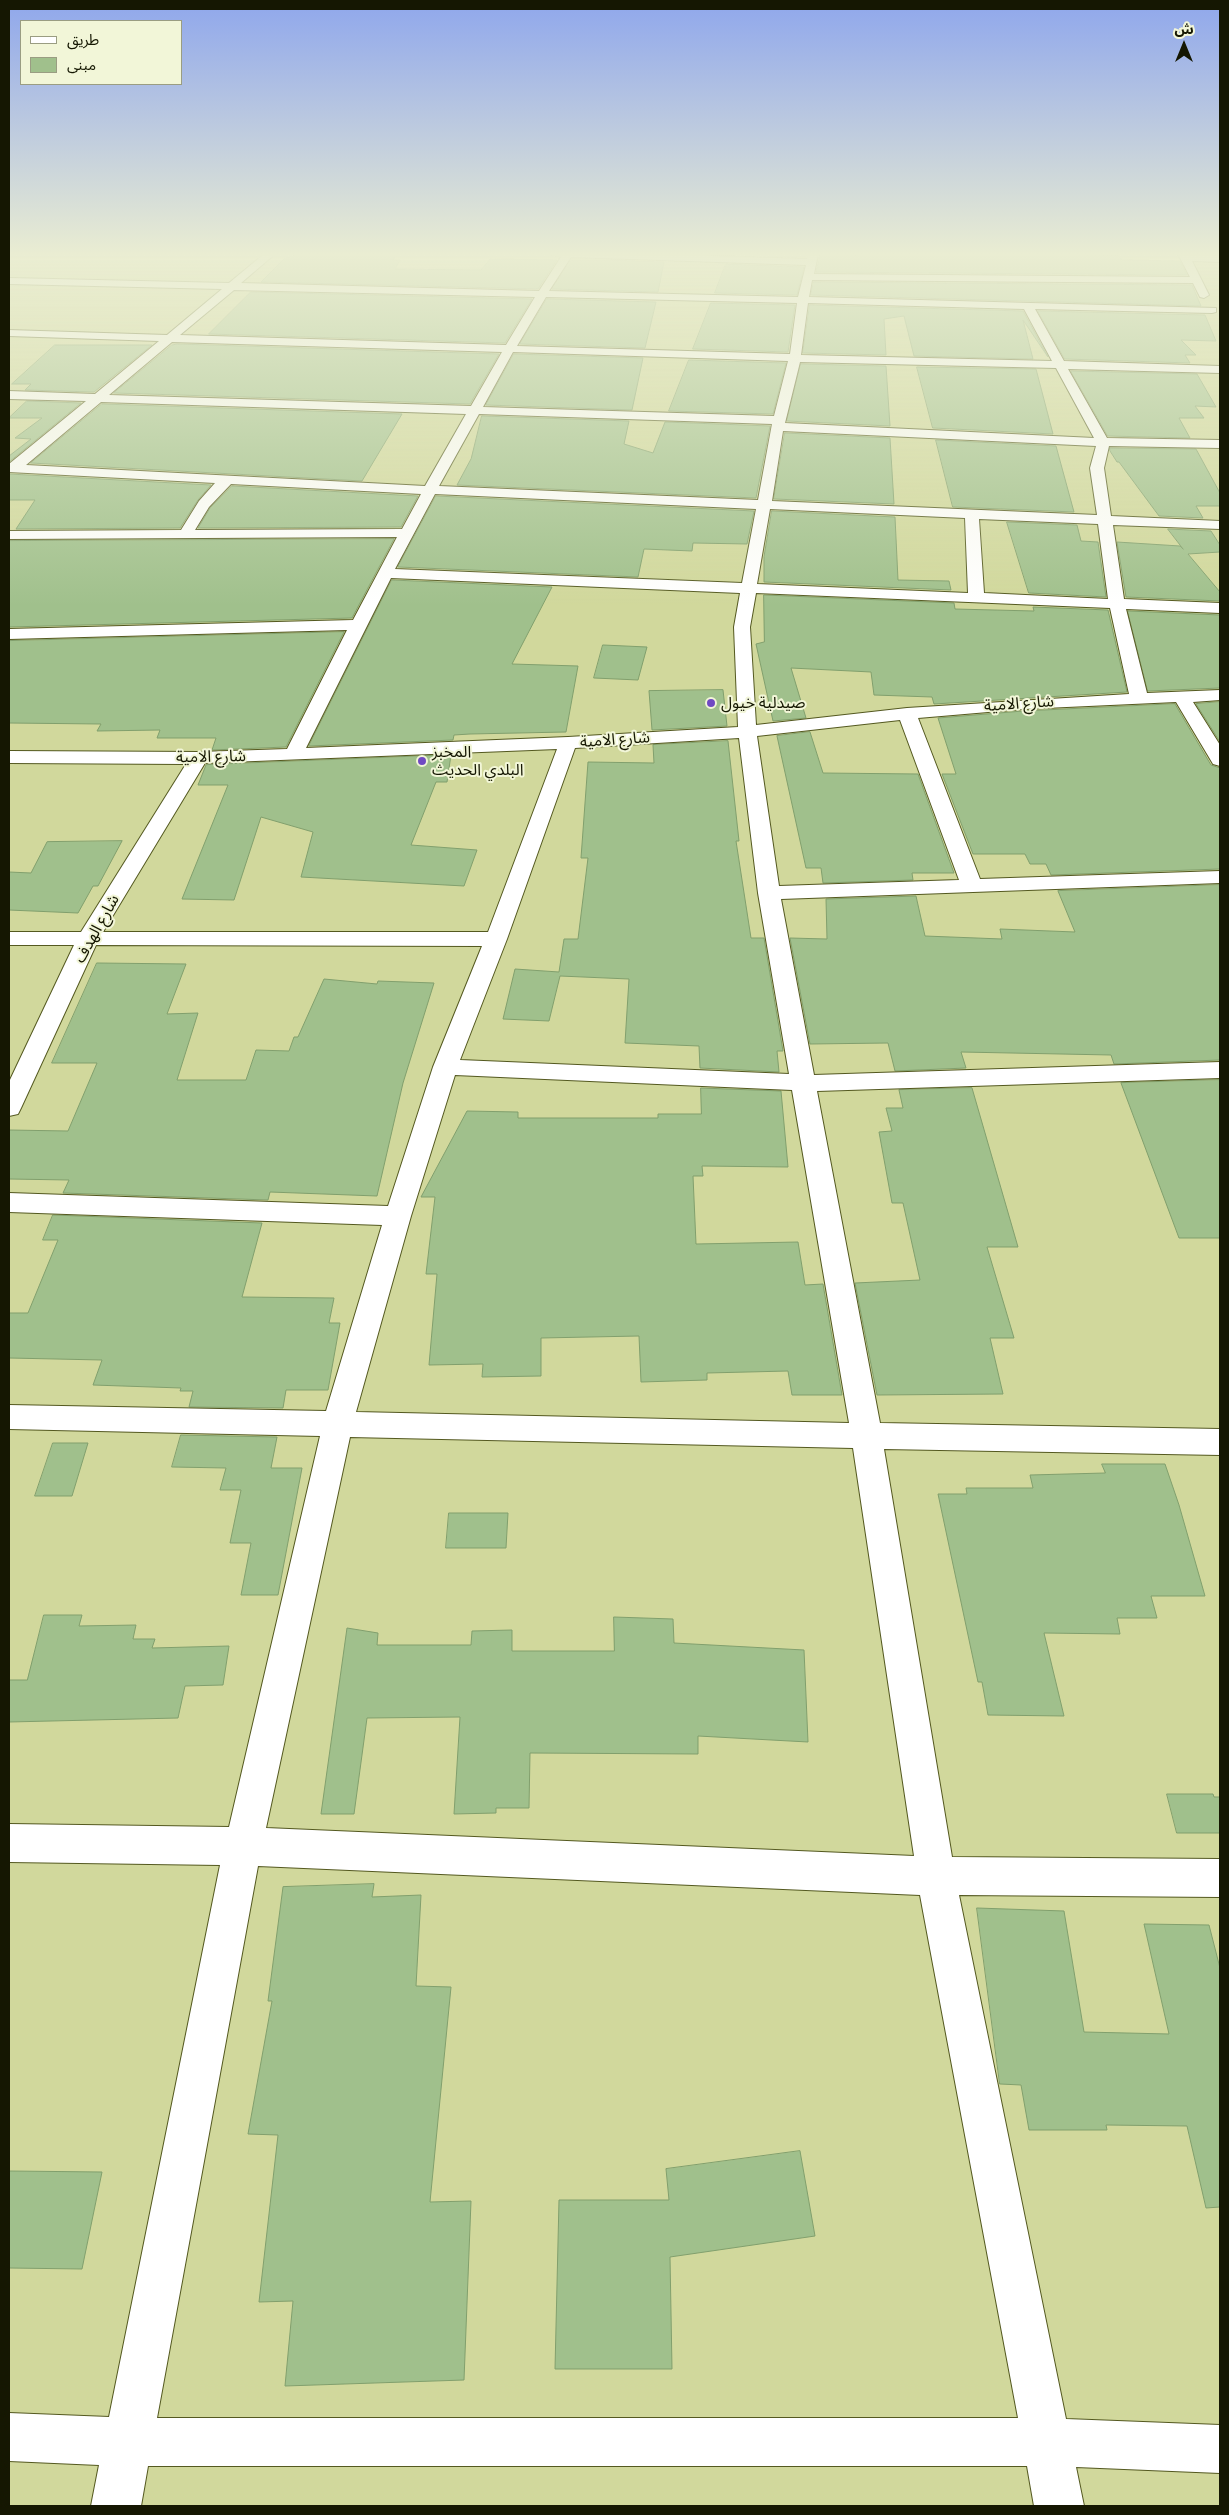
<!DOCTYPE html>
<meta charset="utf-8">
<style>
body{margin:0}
#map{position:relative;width:1229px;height:2515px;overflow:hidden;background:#d1d89c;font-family:"Zilla Slab","Noto Sans Arabic",serif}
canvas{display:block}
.frame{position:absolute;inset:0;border:10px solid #151702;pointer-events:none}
.legend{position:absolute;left:20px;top:20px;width:162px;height:65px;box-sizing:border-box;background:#f2f6d8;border:1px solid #9a9d82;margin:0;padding:6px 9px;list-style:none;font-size:15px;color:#151702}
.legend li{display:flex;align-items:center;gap:10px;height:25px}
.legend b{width:25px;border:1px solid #9a9d82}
.north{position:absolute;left:1159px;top:20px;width:50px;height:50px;-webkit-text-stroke:4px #f2f6d8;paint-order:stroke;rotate:0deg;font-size:14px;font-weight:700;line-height:20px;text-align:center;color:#151702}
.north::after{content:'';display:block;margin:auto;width:18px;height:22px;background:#151702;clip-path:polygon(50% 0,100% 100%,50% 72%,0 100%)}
</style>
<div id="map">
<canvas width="1229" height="2515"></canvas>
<div class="frame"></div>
<ul class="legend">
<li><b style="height:6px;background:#fff"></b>طريق</li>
<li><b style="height:14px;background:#a0c08c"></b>مبنى</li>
</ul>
<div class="north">ش</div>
</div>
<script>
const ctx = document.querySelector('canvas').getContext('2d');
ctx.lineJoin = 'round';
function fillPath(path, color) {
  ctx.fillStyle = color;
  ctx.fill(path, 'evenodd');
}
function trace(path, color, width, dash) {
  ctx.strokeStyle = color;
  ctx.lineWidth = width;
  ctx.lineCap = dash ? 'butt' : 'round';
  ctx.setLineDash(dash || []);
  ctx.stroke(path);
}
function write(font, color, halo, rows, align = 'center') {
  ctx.font = font + ' "Zilla Slab","Noto Sans Arabic",serif';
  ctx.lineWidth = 4;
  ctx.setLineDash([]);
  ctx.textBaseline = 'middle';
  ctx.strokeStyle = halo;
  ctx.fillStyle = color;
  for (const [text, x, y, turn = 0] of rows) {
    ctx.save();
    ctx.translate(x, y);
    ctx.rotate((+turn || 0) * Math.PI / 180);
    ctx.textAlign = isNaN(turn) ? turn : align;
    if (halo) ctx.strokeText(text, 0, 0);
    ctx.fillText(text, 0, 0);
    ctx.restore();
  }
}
const building = new Path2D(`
 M304,254H397L393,260H400L395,269L481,270L490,259L557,260L538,289L261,282L285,258Z
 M859,254L1119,256L1122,260L1180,261L1187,275L816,272L820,255L859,256Z
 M571,260H609L664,262L658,292L552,289Z
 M726,264L804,267L797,295L715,293Z
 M814,282L1192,285L1201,306L811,295Z
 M251,292L532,299L505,343L209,334Z
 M547,299L656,302L645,348L520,344Z
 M711,303L795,305L788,352L693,349Z
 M810,305L1023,311L1048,357L1023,320L1033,359L914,356L904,316L884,319L886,355L803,353Z
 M1038,311L1205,315L1216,341L1181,340L1196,355H1185L1190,363L1065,359Z
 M55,345H152L94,392L25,390L31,384H12Z
 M172,345L177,344L499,354L470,404L114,393Z
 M514,354L643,358L632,410L486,405Z
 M689,360L786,363L773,414L669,411Z
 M801,364L886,366L890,426L787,421Z
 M917,367L1036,369L1053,434L933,428Z
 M1071,371L1197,374L1216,407L1195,406L1204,418H1179L1190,438L1108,436Z
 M27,401L81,403L9,462V456L31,439L15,438L42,418H9Z
 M102,404L402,414L362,481L31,463Z
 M482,416L629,421L624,444L653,453L665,422L770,426L756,498L457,485L471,459Z
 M785,433L890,438L894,504L774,499Z
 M936,440L1056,446L1074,512L953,507Z
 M1110,448L1196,449L1220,493V506H1196L1203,518L1159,516L1119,462H1117L1110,451Z
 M9,474L211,485L198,500L180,528L16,529L35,500H9Z
 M232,486L418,496L401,527L198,528L210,508Z
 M436,496L754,511L747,544L693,543L692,551L644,549L638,577L398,567Z
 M772,511L895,517L898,580L949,581L951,590L764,582V557Z
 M1007,522L1077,525L1081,541L1098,542L1106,597L1029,593Z
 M1168,529L1211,531L1220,545V552L1188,554L1220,592V601L1126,597L1117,542L1180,546L1183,549Z
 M394,539L352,618L9,627V541Z
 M392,580L552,587L512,664L578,666L566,732L470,734L454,735L453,740L309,746Z
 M764,595L954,603L955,609L1034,611L1033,607L1108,610L1127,692L934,704L932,697L874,695L871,672L791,668L806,718L773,721L756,644L764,642Z
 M1128,611L1220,615V688L1148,691Z
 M344,632L286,747L212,750L216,738H157L160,730L97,731L101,724L9,723V641Z
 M603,645L647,647L638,680L594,678Z
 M723,690L727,726L652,730L649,691Z
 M1220,702V742L1196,704Z
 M1175,704L1211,765L1220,768V869L1051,875L1046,864H1030L1025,854H973L942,774H956L938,718L1023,711Z
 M810,732L823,773L918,774L954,873H912L913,880L823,883L821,868H806L777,736Z
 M728,741L739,841H736L751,938H764L783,1051H777L779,1072L700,1068L699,1046L625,1043L629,979L560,976L549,1021L503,1019L515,969L559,972L564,939H578L588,858H581L588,762L654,763L653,745Z
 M451,755L447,782H436L411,845L477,850L464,886L301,877L313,832L261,817L234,900L182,899L228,785H198L206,765Z
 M122,841L98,886H93L78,913L9,910V872L31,873L47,842Z
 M1220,885V1060L1114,1064L1111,1055L961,1052L966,1068L895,1071L888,1043L810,1044L790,938L827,939L826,899L916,896L925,936L1002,939L1000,929L1075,932L1058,891Z
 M97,963L186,964L167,1014L198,1013L177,1080H246L256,1050L289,1051L294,1037H298L324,979L377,984L378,981L434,983L403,1083L377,1196L270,1192L268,1200L63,1193L69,1180L9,1179V1130L68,1131L97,1063H52Z
 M1220,1080V1238H1179L1121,1083Z
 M701,1088L781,1091L788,1167L702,1166L703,1176H693L696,1244L798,1242L805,1285L823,1284L842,1395H792L788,1371L707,1373V1380L641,1382L639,1336L541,1338V1376L482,1377L483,1364L429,1365L437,1274H426L435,1197H421L467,1111L518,1112V1118H658V1114H701Z
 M972,1088L1018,1247H987L1014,1338H990L1003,1394L877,1395L855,1283L920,1280L903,1203H892L879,1132L892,1131L886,1108H903L899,1090Z
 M53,1215L262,1223L242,1297L334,1298L329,1323H340L328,1390H286L283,1408L189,1407L193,1391H180L181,1388L93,1385L102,1360L9,1358V1313H28L58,1240H43Z
 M181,1435L277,1437L271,1468H302L278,1595H241L251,1543H230L241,1490H220L226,1468L172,1467Z
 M53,1443H88L72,1496H35Z
 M1102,1464H1165L1179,1505L1205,1596H1151L1157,1618H1117L1120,1634L1044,1633L1064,1716L988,1715L982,1682H978L938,1494H967L966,1488H1033L1030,1475L1105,1473Z
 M449,1513H508L506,1548H446Z
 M44,1615H82L79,1626L136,1625L133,1639H155L152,1648L229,1646L223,1685L185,1686L178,1718L9,1722V1680H27Z
 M614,1617L673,1619L674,1643L804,1650L808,1742L698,1736V1754L530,1753L529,1808H496V1813L454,1814L460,1717L367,1718L354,1814H321L347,1628L378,1633L377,1645H471L472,1631L512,1630V1651H614Z
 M1167,1794H1213L1214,1797H1220V1833H1177Z
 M374,1884L372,1897L421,1895L416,1986L451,1987L430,2202L471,2201L464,2380L285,2386L293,2301L259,2302L278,2135L248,2134L272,2001H268L283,1887Z
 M977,1908L1064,1911L1084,2032L1169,2034L1144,1924L1209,1925L1220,1968V2207L1206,2208L1187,2126L1106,2125L1107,2130H1029L1021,2085L1000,2084Z
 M800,2151L815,2236L670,2257L672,2369H555L559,2200H669L666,2169Z
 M9,2171L102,2172L82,2269L9,2268Z`);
fillPath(building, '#a0c08c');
trace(building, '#819f6d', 1);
const minor = new Path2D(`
 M264,254H275L241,283L539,291L561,257L549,254H649L807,259L808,254H818L814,274L1190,277L1178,254L1220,256V262L1192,261L1209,295L1204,298L1200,297L1193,283L812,280L809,297L1216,308V312L1212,313L1035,309L1064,361L1220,366V373L1068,369L1107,438L1220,440V448L1109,446L1104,468L1111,516L1220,521V529L1113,525L1124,599L1220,603V613L1126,609L1147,693L1220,690V700L1193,702L1220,745V766L1213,764L1176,702L1023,709L918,718L980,879L1220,871V883L781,899L814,1075L1220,1062V1078L817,1091L880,1423L1220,1429V1455L884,1449L952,1857L1220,1859V1897L959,1895L1066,2419L1220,2425V2473L1076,2467L1084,2506H1034L1027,2466H148L141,2506H91L99,2465L9,2461V2413L109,2417L220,1865L9,1862V1824L229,1827L320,1436L9,1429V1405L326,1411L382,1225L9,1212V1193L388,1206L433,1067L482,946L96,945L21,1108L18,1114L9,1116V1082L74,945H9V932H81L186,764L9,763V751L199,752L287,749L347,630L9,639V629L353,620L397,537L9,539V531L181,530L199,501L215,483L9,472V464L86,401L9,399V391L95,394L159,341L9,336V330L167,335L222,289L9,284V278L229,283ZM571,257L806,265L798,297L549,291ZM234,290L535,297L506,345L180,335ZM546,297L797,303L790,354L517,346ZM808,303L1024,309L1052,361L801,355ZM172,342L502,352L471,406L109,395ZM513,352L788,361L774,416L483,407ZM800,362L1056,368L1094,438L785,423ZM101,402L466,414L425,486L26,465ZM479,414L772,424L758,500L439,486ZM783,431L1096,446L1090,468L1097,515L772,501ZM231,484L421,494L402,529L195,530L209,507ZM435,494L756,509L742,583L395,569ZM770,509L965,518L968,593L757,584ZM979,519L1098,524L1108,599L984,593ZM391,578L740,593L734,627L738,727L568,737L306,748ZM756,593L1110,608L1129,694L907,708L756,725L750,627ZM900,720L959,880L779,886L757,736ZM739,738L758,893L789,1074L460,1060L507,939L575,748ZM557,749L488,932H103L205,763ZM455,1075L792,1090L849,1423L356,1412L411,1216ZM350,1437L853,1448L914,1856L266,1828ZM258,1866L920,1895L1018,2418H157Z`);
trace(minor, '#545920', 2);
fillPath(minor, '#fff');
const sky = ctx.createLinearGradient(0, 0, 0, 606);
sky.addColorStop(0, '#8fa7ec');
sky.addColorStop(0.42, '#eaedd2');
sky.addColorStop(1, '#eaedd200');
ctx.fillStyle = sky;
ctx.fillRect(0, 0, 1229, 606);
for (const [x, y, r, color] of [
 [711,703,5,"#704ac3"],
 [422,761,5,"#704ac3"]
]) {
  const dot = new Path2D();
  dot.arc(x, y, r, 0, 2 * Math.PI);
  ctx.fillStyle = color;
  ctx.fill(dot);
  trace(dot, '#f2f6d8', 2);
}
write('16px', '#151702', '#f2f6d8', [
 ["صيدلية خيول",721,703],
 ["المخبز",432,752],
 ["البلدي الحديث",432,770]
], 'left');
write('16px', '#151702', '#f2f6d8', [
 ["شارع الامية",1019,704,-4],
 ["شارع الامية",615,740,-4],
 ["شارع الامية",211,757,-1],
 ["شارع الهدف",97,929,-61]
]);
</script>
